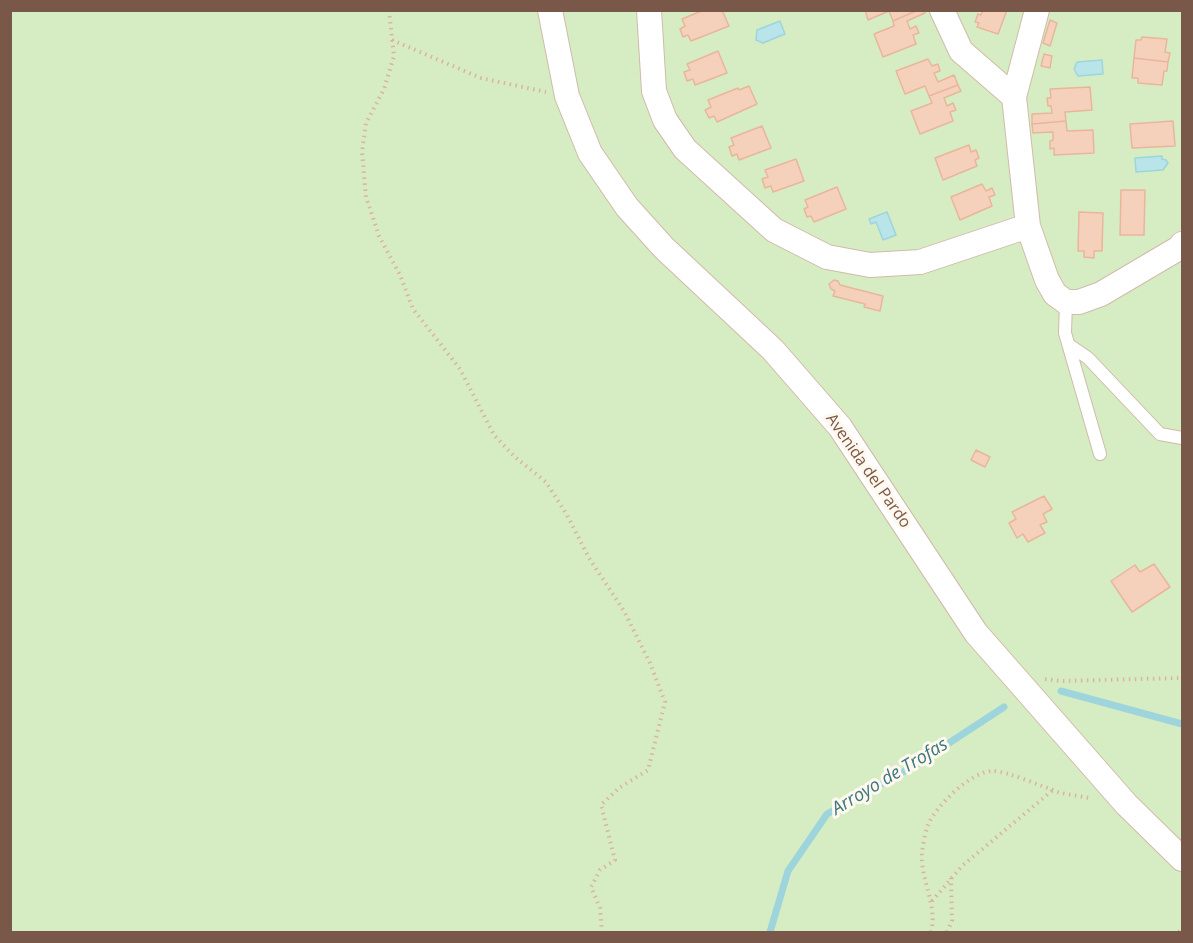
<!DOCTYPE html>
<style>
body{margin:0}
#map{position:relative;width:1193px;height:943px;overflow:hidden;background:#fef4e6;font-family:"Open Sans",sans-serif}
canvas{display:block}
.frame{position:absolute;inset:0;border:12px solid #7a5849;pointer-events:none}
</style>
<div id="map">
<canvas width="1193" height="943"></canvas>
<div class="frame"></div>
</div>
<script>
const ctx = document.querySelector('canvas').getContext('2d');
ctx.lineJoin = 'round';
function fillPath(path, color) {
  ctx.fillStyle = color;
  ctx.fill(path, 'evenodd');
}
function trace(path, color, width, dash) {
  ctx.strokeStyle = color;
  ctx.lineWidth = width;
  ctx.lineCap = dash ? 'butt' : 'round';
  ctx.setLineDash(dash || []);
  ctx.stroke(path);
}
function write(font, color, halo, rows, align = 'center') {
  ctx.font = font + ' "Open Sans",sans-serif';
  ctx.lineWidth = 6;
  ctx.setLineDash([]);
  ctx.textBaseline = 'middle';
  ctx.strokeStyle = halo;
  ctx.fillStyle = color;
  for (const [text, x, y, turn = 0] of rows) {
    ctx.save();
    ctx.translate(x, y);
    ctx.rotate((+turn || 0) * Math.PI / 180);
    ctx.textAlign = isNaN(turn) ? turn : align;
    if (halo) ctx.strokeText(text, 0, 0);
    ctx.fillText(text, 0, 0);
    ctx.restore();
  }
}
fillPath(new Path2D(`
 M10,11H1182V932H11Z`), '#d6edc3');
const water = new Path2D(`
 M780,21L785,34L763,43L756,40L757,30Z
 M1102,60L1103,74L1078,76L1074,69L1077,62Z
 M1162,156V159L1166,160L1168,163L1163,170L1136,172L1135,158Z
 M887,212L896,235L883,240L876,222L871,224L869,219Z`);
fillPath(water, '#b9e4e9');
trace(water, '#9ed5dc', 1.5);
trace(new Path2D(`
 M1061,691L1182,724
 M770,932L788,871L827,814L914,766L1004,707`), '#9ed5dc', 7);
const building = new Path2D(`
 M704,10H722L729,26L691,41L688,35L683,37L680,29L685,26L682,19Z
 M865,10H918L893,21L889,11L868,20Z
 M918,10H923L925,13L907,21L910,29L916,26L919,33L913,35L916,44L883,57L874,34L894,26L893,21Z
 M983,10H1007L998,34L977,27L979,23L975,22L978,14L981,15Z
 M1050,20L1057,23L1050,46L1043,43Z
 M1142,37L1167,39L1165,52L1170,53L1168,62L1134,58L1136,40H1141Z
 M718,51L727,73L695,85L693,79L687,81L684,72L690,70L687,64Z
 M1044,54L1052,56L1050,68L1041,66Z
 M1134,58L1168,62L1167,71H1164L1162,85L1138,83V78H1132Z
 M928,59L932,66L938,64L940,71L934,73L938,82L954,75L958,85L929,96L925,86L905,94L896,71Z
 M958,85L961,91L944,98L947,106L953,103L956,110L950,112L953,121L920,134L911,111L932,103L929,96Z
 M749,86L757,104L717,122L714,116L709,118L705,110L711,107L708,100L738,88L739,90Z
 M1090,87L1092,110L1065,112L1066,121L1032,124V114L1052,113L1051,106H1048L1047,98H1051L1050,89Z
 M1066,121L1067,131L1093,130L1094,153L1054,155V148L1050,149V141L1053,140V132L1033,133L1032,124Z
 M1173,121L1175,146L1132,148L1130,124Z
 M762,126L771,148L739,160L737,154L732,156L729,147L734,145L731,138Z
 M969,145L971,152L976,150L979,158L975,160L977,166L943,180L935,158Z
 M796,159L804,181L773,192L771,186L765,188L762,179L768,177L765,170Z
 M982,184L986,191L992,188L995,195L989,197L992,206L960,220L951,197Z
 M837,187L846,209L814,222L811,216L807,217L804,209L808,207L805,200Z
 M1121,190H1145L1144,235H1120Z
 M1079,212L1103,213L1102,251H1094V258L1084,257V251H1078Z
 M834,280L838,281L840,285L883,296L880,311L864,307L865,304L833,296L835,291L831,289L829,284Z
 M976,450L990,457L985,467L971,460Z
 M1044,496L1052,509L1043,514L1047,522L1040,525L1045,533L1028,542L1023,534L1017,538L1009,523L1016,519L1012,512Z
 M1154,564L1170,587L1132,612L1111,581L1135,565L1140,572Z`);
fillPath(building, '#f5d1bc');
trace(building, '#e9b69b', 1.5);
const service = new Path2D(`
 M1066,302L1065,333L1100,454
 M1069,345L1088,358L1160,434L1182,438`);
const minor = new Path2D(`
 M550,10L567,96L590,153L627,207L664,248L773,350L840,427L976,633L1126,804L1182,859
 M649,10L654,91L665,120L685,149L774,230L827,257L870,265L920,262L1028,226
 M942,10L961,51L1014,97L1028,226L1047,280L1055,294L1066,302H1079L1101,294L1179,248L1182,244
 M1014,97L1037,10`);
trace(service, '#d1baab', 14);
trace(minor, '#d1baab', 26);
trace(new Path2D(`
 M389,10L394,56L384,89L366,123L362,152L366,197L379,236L400,275L413,309L460,369L494,435L515,457L546,482L567,515L589,558L624,611L650,663L665,702L648,770L619,788L601,805L615,860L600,870L591,887L600,908L602,932
 M392,40L481,78L546,92
 M1045,679L1061,681L1182,678
 M932,901L962,866L1053,790
 M931,932C938,905 920,880 922,852C923,844 925,833 928,825C936,806 971,771 993,771C1007,771 1043,787 1058,792C1068,795 1079,796 1090,798
 M947,932L952,921L951,878
 M1179,932L1182,929`), '#dbb49e', 4, [1.5, 4.5]);
trace(service, '#fff', 12);
trace(minor, '#fff', 24);
write('16px', '#7a5849', '#fff8ee', [
 ["Avenida del Pardo",868,471,55]
]);
write('italic 18px', '#3a7780', '#fff8ee', [
 ["Arroyo de Trofas",890,777,-31]
]);
</script>
